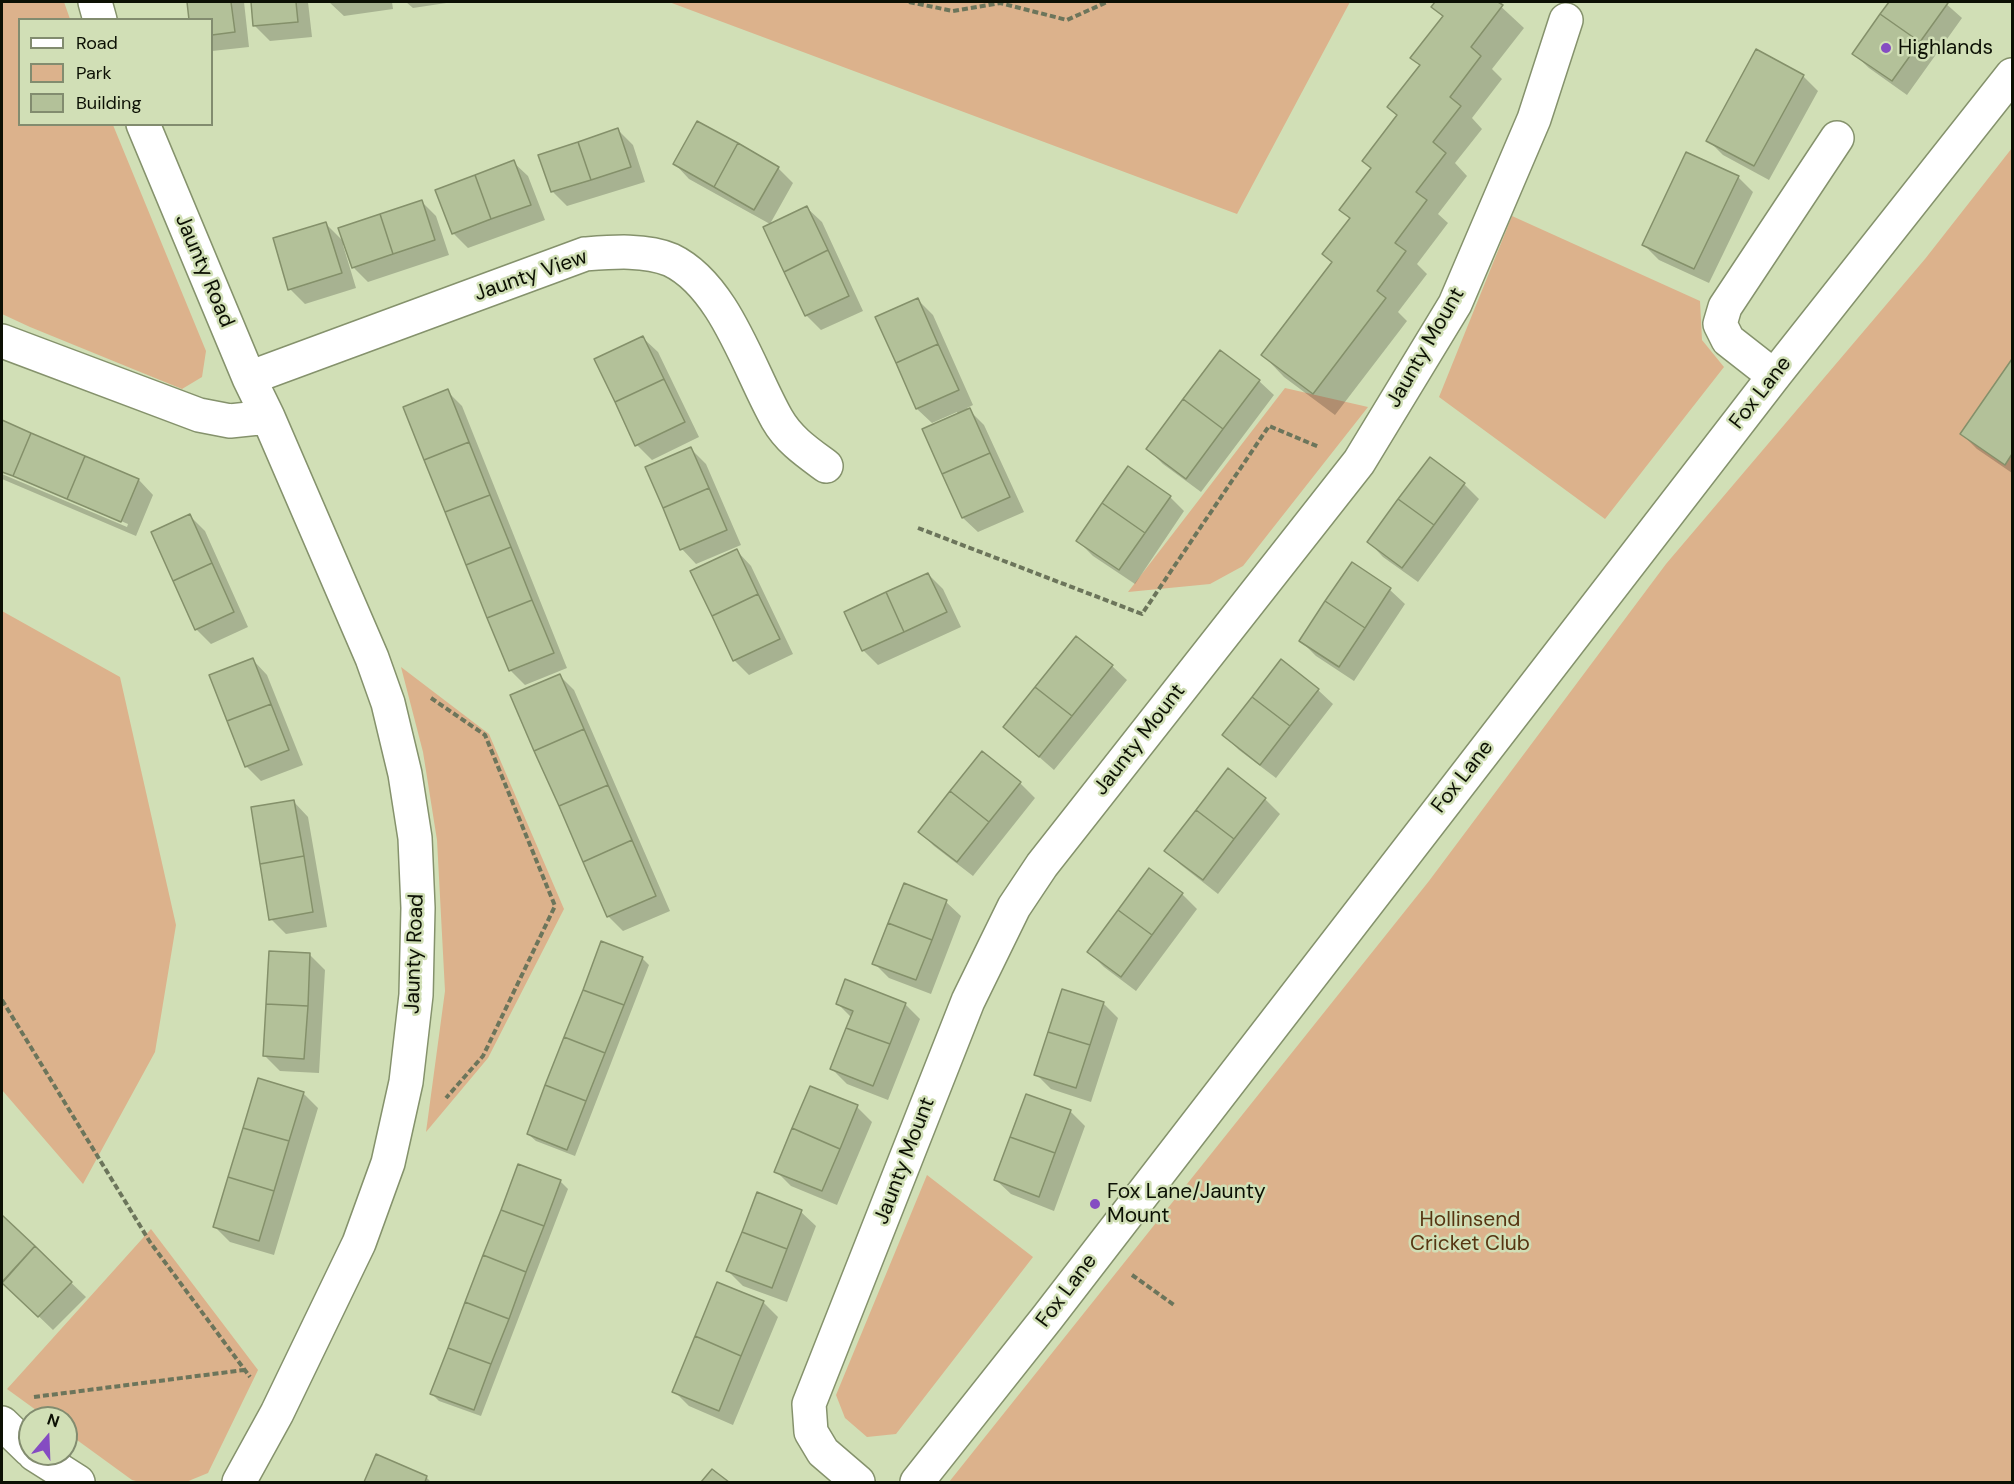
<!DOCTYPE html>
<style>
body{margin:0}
#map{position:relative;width:2014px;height:1484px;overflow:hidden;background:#d1dfb6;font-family:"DM Sans",sans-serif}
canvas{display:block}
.frame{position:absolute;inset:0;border:3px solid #0c1004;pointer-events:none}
.legend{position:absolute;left:18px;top:18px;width:195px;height:108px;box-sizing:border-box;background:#d1dfb6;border:2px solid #828c6f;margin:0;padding:8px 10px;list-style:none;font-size:18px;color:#0c1004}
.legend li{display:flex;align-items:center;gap:12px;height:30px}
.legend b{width:30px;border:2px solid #828c6f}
.north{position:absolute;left:18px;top:1406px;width:60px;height:60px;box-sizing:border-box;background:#d1dfb6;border:2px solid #828c6f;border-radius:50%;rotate:19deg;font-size:16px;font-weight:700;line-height:24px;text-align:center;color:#0c1004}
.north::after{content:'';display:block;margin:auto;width:21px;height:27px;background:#854cc2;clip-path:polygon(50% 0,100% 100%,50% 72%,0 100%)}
</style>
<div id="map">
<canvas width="2014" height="1484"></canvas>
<div class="frame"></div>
<ul class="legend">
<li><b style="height:8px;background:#fff"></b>Road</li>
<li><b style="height:16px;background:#dcb28c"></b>Park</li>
<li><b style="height:16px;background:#b3c199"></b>Building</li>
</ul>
<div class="north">N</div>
</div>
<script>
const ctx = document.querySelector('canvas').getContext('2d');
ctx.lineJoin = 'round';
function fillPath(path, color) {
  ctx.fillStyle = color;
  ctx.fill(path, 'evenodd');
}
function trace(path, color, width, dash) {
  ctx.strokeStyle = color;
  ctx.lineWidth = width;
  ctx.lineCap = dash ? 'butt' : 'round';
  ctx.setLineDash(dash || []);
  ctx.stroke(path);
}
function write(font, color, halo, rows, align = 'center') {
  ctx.font = font + ' "DM Sans",sans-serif';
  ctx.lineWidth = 5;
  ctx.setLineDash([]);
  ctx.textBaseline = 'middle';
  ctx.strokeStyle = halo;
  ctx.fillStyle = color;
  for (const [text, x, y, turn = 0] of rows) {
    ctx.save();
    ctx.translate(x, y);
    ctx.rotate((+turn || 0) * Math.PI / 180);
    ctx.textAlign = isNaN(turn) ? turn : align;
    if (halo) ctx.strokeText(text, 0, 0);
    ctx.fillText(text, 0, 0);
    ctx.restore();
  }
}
fillPath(new Path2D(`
 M2,2H64L70,19L20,20V124L113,125L206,351L202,377L182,389L30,327L2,314Z
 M669,2H1350L1237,214Z
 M2012,148V1482H949L1429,881L1666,564L1925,259Z
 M1512,216L1700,301L1702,340L1724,367L1605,519L1439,397Z
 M1285,388L1368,407L1243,566L1210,584L1128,592Z
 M2,611L120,677L176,925L155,1052L83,1184L2,1090Z
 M401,667L489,734L564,909L488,1058L426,1132L445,991L437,840L423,752Z
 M927,1175L1033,1257L896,1434L867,1437L845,1418L836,1395Z
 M151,1229L258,1370L208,1473L186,1482H140L132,1480L66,1432V1418H47L7,1389Z`), '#dcb28c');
fillPath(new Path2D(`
 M188,2H244L249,47L212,51V20H191Z
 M252,2H308L312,37L270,41L255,26Z
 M329,2H392L393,9L344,16Z
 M406,2H453L413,8Z
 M1437,2H1496L1524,28L1492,69L1502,79L1472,118L1482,129L1455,163L1467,176L1438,214L1448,223L1417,264L1427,274L1398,312L1407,321L1335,415L1284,377L1263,355L1333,263L1351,220L1341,210L1372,169L1398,116L1421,66L1412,58L1443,17L1433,7Z
 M1891,2H1944L1962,18L1907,95L1869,68L1854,54Z
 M1803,76L1818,91L1769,180L1723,155L1708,140Z
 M618,130L633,145L645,182L567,206L552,191Z
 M513,162L528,176L545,220L468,248L453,233L437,190Z
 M675,164L778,168L793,183L770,224L689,179Z
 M1738,177L1753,192L1709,283L1659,260L1644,245Z
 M421,201L436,216L449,255L368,282L353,267L345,244L343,245L356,288L305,304L290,289L326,224L345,243Z
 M807,208L822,222L863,311L821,330L806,315Z
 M918,300L933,315L973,405L967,408L984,425L1024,512L978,532L963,518L924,430L958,415L957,412L932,423L917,409L877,317Z
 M643,338L658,352L699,437L652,460L637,445Z
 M2012,362V473L1977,449L1962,434Z
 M1259,381L1274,395L1201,492L1163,464L1148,449Z
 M447,391L462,406L567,668L525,685L510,670Z
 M2,422L139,480L153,495L136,536L2,479V474L127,527L128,524L2,470Z
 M691,449L706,464L741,545L696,564L682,549Z
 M1464,484L1479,499L1418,582L1383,557L1369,542Z
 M1170,497L1184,511L1135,584L1093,556L1078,541Z
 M190,516L205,531L248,627L211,644L196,629Z
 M737,551L751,566L793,654L749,675L734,660Z
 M1352,564L1390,590L1405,604L1354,681L1316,656L1301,641Z
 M928,574L943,589L961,627L878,665L863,650L846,613Z
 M253,660L267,675L303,765L261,781L246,766Z
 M1112,666L1127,680L1054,770L1005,727Z
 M559,675L574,690L670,911L623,931L608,916Z
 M1318,690L1333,704L1276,778L1239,750L1224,735Z
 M982,753L1020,783L1035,798L973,876L934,846L920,832Z
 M1265,799L1280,814L1218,894L1181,865L1166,851Z
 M294,802L308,817L327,927L286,934L271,919Z
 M905,885L946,902L961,916L931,994L889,978L874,963Z
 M1182,894L1197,909L1136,991L1104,967L1089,952Z
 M310,955L325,970L319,1073L280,1071L265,1056Z
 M642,958L649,965L575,1156L536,1141L528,1134Z
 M837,1003L905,1004L920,1019L888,1100L847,1084L832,1069L852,1018Z
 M1103,1003L1118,1018L1091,1102L1051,1089L1036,1074Z
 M303,1093L318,1108L274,1255L230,1242L215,1227Z
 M857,1107L872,1122L837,1205L791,1186L776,1171Z
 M1070,1111L1085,1126L1054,1211L1011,1194L996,1180Z
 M560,1181L568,1189L481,1416L439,1401L432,1394Z
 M801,1212L816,1226L787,1302L743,1286L728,1271Z
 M2,1216L86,1297L53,1330L2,1281Z
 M763,1302L778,1317L733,1425L689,1406L674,1391Z
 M377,1456L426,1477L431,1482H365Z`), '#0003');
const building = new Path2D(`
 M187,2H231L235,32L212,35V20H189Z
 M251,2H296L298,22L253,26Z
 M1435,2H1498L1503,5L1471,47L1481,56L1450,97L1461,106L1433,142L1446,153L1416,192L1427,200L1395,243L1406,251L1377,291L1386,298L1313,394L1261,355L1332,262L1322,254L1350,218L1339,210L1371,168L1362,161L1397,115L1387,107L1420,65L1410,58L1443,16L1431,7Z
 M1889,2H1946L1948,3L1920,42L1880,14Z
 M1880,14L1920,42L1892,81L1852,54Z
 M1756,49L1804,75L1754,166L1706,141Z
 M697,121L738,143L714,187L673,164Z
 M618,128L631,167L591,180L578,142Z
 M578,142L591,180L551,192L538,155Z
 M738,143L779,167L754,210L714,187Z
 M1686,152L1739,176L1694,269L1642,245Z
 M514,160L531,205L491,219L475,175Z
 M475,175L491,219L452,234L435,190Z
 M422,200L435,240L393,254L380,214Z
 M807,206L828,250L784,272L763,227Z
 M380,214L393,254L352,268L338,228Z
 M326,222L342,273L288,290L273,238Z
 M828,250L849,296L805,316L784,272Z
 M918,298L938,344L896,363L875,317Z
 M643,336L664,379L615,402L594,359Z
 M938,344L959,390L916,409L896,363Z
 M1220,350L1260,380L1223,429L1183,399Z
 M2012,359V454L2005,465L1960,434Z
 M664,379L685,422L635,446L615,402Z
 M448,389L469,442L424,460L403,407Z
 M1183,399L1223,429L1186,479L1146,449Z
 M970,408L990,453L942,474L922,429Z
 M2,420L31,433L13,476L2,472Z
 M31,433L85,456L67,499L13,476Z
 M469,442L490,495L445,512L424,460Z
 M691,447L709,488L663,508L645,467Z
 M990,453L1010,497L962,518L942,474Z
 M85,456L139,479L121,522L67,499Z
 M1430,457L1465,483L1434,525L1398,499Z
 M1128,466L1171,496L1145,533L1102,503Z
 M709,488L727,530L680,550L663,508Z
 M490,495L511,547L466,565L445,512Z
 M1398,499L1434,525L1402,568L1367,542Z
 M1102,503L1145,533L1119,570L1076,541Z
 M190,514L212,563L173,581L151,532Z
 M511,547L532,600L487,618L466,565Z
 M737,549L758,594L712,616L690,571Z
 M1352,562L1391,588L1365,628L1325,601Z
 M212,563L234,612L195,630L173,581Z
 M928,573L947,612L904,632L886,592Z
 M886,592L904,632L862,651L844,612Z
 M758,594L780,639L733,661L712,616Z
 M532,600L554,653L509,671L487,618Z
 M1325,601L1365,628L1339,667L1299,641Z
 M1076,636L1113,665L1072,716L1035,687Z
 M253,658L271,704L227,721L209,675Z
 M1281,659L1319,689L1290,726L1252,697Z
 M560,674L584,729L534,751L510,695Z
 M1035,687L1072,716L1039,757L1003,727Z
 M1252,697L1290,726L1260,765L1222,735Z
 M271,704L289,750L245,767L227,721Z
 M584,729L608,785L559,806L534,751Z
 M982,751L1021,782L989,822L950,791Z
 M1228,768L1266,798L1234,839L1196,810Z
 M608,785L632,840L583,862L559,806Z
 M950,791L989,822L957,862L918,832Z
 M294,800L304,856L260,864L251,807Z
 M1196,810L1234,839L1203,880L1164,851Z
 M632,840L656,896L607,917L583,862Z
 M304,856L313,912L269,920L260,864Z
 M1149,868L1183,893L1152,935L1118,910Z
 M904,883L947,900L932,940L888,923Z
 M1118,910L1152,935L1121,977L1087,952Z
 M888,923L932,940L916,980L872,964Z
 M601,941L643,957L624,1005L583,990Z
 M269,951L310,953L308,1006L266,1004Z
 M845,979L906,1003L890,1044L846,1028L853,1011L836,1004Z
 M1062,989L1104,1002L1090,1045L1048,1032Z
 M583,990L624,1005L605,1053L564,1037Z
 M266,1004L308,1006L304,1059L263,1056Z
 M846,1028L890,1044L873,1086L830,1069Z
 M1048,1032L1090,1045L1076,1088L1034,1075Z
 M564,1037L605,1053L586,1101L545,1085Z
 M258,1078L304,1092L289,1141L243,1128Z
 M545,1085L586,1101L567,1150L527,1134Z
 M810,1086L858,1105L840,1149L792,1128Z
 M1026,1094L1071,1110L1055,1153L1010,1137Z
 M243,1128L289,1141L274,1191L228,1177Z
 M792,1128L840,1149L822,1191L774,1172Z
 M1010,1137L1055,1153L1039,1197L994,1180Z
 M518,1164L561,1180L544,1226L501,1210Z
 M228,1177L274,1191L259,1241L213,1227Z
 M757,1192L802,1210L787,1249L742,1232Z
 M501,1210L544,1226L526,1272L483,1255Z
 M2,1215L35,1246L2,1282Z
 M742,1232L787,1249L772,1288L726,1271Z
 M35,1246L72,1282L38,1317L2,1283Z
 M483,1255L526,1272L509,1319L465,1302Z
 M717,1282L764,1301L741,1356L695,1336Z
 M465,1302L509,1319L491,1364L448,1348Z
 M695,1336L741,1356L719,1411L672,1392Z
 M448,1348L491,1364L474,1410L430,1394Z
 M376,1454L427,1476L425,1482H364Z
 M712,1469L729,1482H701Z`);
fillPath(building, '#b3c199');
trace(building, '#84906a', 1.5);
const minor = new Path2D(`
 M95,2L100,20
 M143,124L249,378L268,417L372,658L388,703L405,774L415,838L418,908L416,995L406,1082L388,1163L359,1243L277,1413L239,1482
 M2,341L199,415L230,421L268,417
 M1774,376L1728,340L1720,324L1725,307L1837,138
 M249,378L585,254C611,252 646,249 671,260C725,286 749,370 777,419C789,440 807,452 826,466
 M2,1423L30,1450
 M34,1454L78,1482
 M858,1482L823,1452L811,1432L809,1404L968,1001L1014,907L1042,865L1359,462L1455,304L1534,119L1566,20
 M917,1482L1047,1318L1774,376L2012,75`);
trace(minor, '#85926c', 36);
trace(new Path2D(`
 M909,2L953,11L1000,3L1067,20L1107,2
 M918,528L1142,614L1269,426L1319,447
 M431,698L485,735L555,906L483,1056L446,1098
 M2,1000L150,1242L250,1377
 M1132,1275L1174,1305
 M34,1397L244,1370`), '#6c755b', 4, [6, 3]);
trace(minor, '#fff', 33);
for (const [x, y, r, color] of [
 [1886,48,6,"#854cc2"],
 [1095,1204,6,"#854cc2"]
]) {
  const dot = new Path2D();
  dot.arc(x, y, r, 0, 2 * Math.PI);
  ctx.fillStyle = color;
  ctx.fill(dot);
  trace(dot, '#d1dfb6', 2);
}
write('21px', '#0c1004', '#d1dfb6', [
 ["Highlands",1898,48],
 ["Fox Lane/Jaunty",1107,1192],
 ["Mount",1107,1216]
], 'left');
write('21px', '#0c1004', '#d1dfb6', [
 ["Jaunty Road",204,271,67],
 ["Jaunty View",531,276,-19],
 ["Jaunty Mount",1426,348,-60],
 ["Fox Lane",1761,393,-52],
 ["Jaunty Mount",1140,740,-52],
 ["Fox Lane",1463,777,-52],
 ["Jaunty Road",415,954,-88],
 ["Jaunty Mount",905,1161,-69],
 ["Fox Lane",1067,1291,-53]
]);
write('21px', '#573512', '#d1dfb6', [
 ["Hollinsend",1470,1220],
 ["Cricket Club",1470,1244]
]);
</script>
